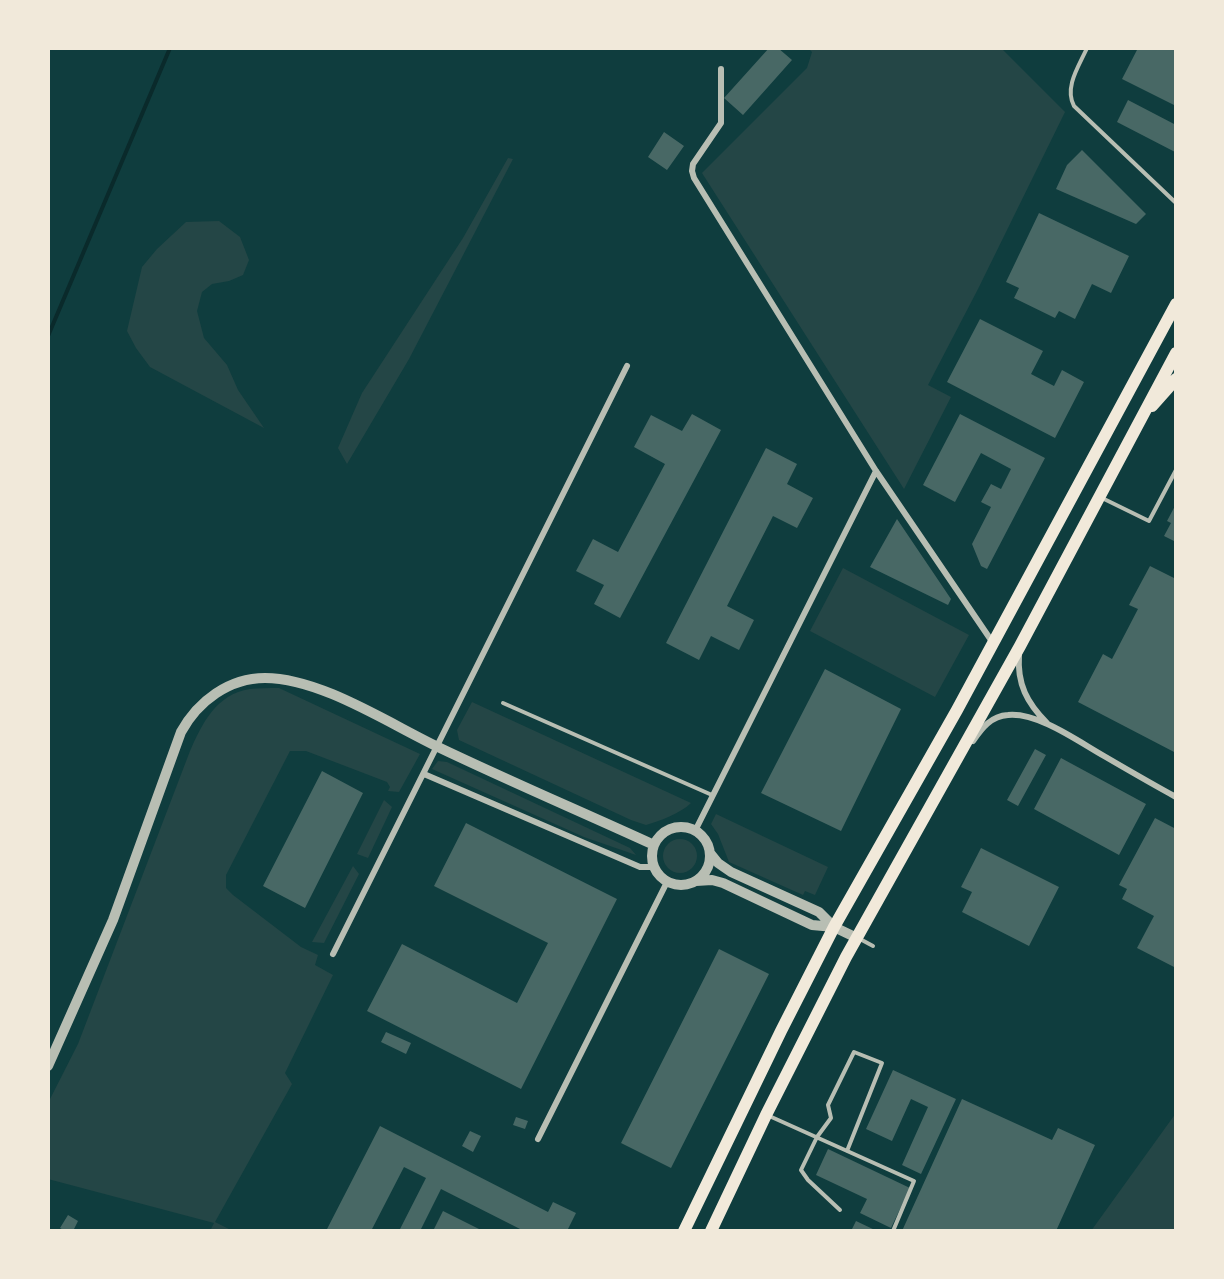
<!DOCTYPE html>
<style>
body{margin:0}
#map{position:relative;width:1224px;height:1279px;overflow:hidden;background:#0f3d3e;font-family:"Crimson Pro",serif}
canvas{display:block}
.frame{position:absolute;inset:0;border:50px solid #f1e9da;pointer-events:none}
</style>
<div id="map">
<canvas width="1224" height="1279"></canvas>
<div class="frame"></div>
</div>
<script>
const ctx = document.querySelector('canvas').getContext('2d');
ctx.lineJoin = 'round';
function fillPath(path, color) {
  ctx.fillStyle = color;
  ctx.fill(path, 'evenodd');
}
function trace(path, color, width, dash) {
  ctx.strokeStyle = color;
  ctx.lineWidth = width;
  ctx.lineCap = dash ? 'butt' : 'round';
  ctx.setLineDash(dash || []);
  ctx.stroke(path);
}
fillPath(new Path2D(`
 M808,48H1001L1065,112L978,289L928,385L951,397L904,489L702,173L807,68L812,52Z
 M508,158L513,159L409,359L347,464L338,448L362,393L463,238Z
 M219,221L240,237L249,260L243,275L229,281L212,284L202,292L197,311L204,338L227,365L238,390L264,428L150,367L136,348L127,331L142,267L157,249L186,222Z
 M843,568L969,635L935,697L810,631Z
 M279,688L420,754L399,792L388,791L390,787L387,782L306,751H290L226,875V888L233,895L301,947L318,955L315,965L333,975L285,1073L292,1084L215,1222L233,1231H210L214,1223L48,1179V1103L78,1044L190,751C202,724 216,694 250,689C259,688 269,688 279,688Z
 M472,702L691,803C681,813 660,821 646,825L631,820L459,740L457,730Z
 M438,761L447,762L630,848L636,855L584,837L432,769Z
 M384,800L392,807L368,858L357,854Z
 M716,814L828,867L815,895L805,891L803,895L729,862L718,834L711,824Z
 M663 856a17 17 0 1 1 34 0a17 17 0 1 1-34 0Z
 M353,866L359,874L324,943L312,942Z
 M1176,1113V1231H1091Z`), '#244646');
trace(new Path2D(`
 M48,336L170,48`), '#0a2a2b', 4);
fillPath(new Path2D(`
 M769,48H778L792,60L743,115L724,98Z
 M1138,48H1176V106L1122,79Z
 M1128,100L1176,125L1175,152L1117,122Z
 M664,132L684,146L667,170L648,157Z
 M1082,150L1146,214L1136,224L1056,189L1067,165Z
 M1039,213L1129,256L1111,293L1092,284L1075,319L1059,311L1055,318L1014,298L1019,288L1006,282Z
 M980,319L1043,351L1031,374L1054,386L1062,370L1084,382L1055,438L947,382Z
 M692,414L721,430L620,618L594,604L604,585L576,571L593,539L618,552L665,464L634,447L651,415L682,431Z
 M960,414L1045,458L987,569L981,566L972,544L991,507L981,502L991,484L1001,489L1011,469L981,453L955,502L923,485Z
 M766,448L797,464L787,484L813,498L797,528L773,516L727,606L754,620L739,650L711,636L699,660L666,643Z
 M1176,504V542L1164,536L1171,523L1167,521Z
 M897,519L951,599L948,605L870,567Z
 M1150,566L1176,579V753L1078,702L1103,654L1112,659L1138,609L1129,605Z
 M825,669L901,709L841,831L761,793Z
 M1035,749L1046,755L1018,806L1007,800Z
 M1061,758L1146,804L1119,855L1034,809Z
 M322,771L363,793L305,908L263,886Z
 M1155,818L1176,829V968L1137,948L1154,916L1122,899L1127,889L1119,885Z
 M466,823L617,899L521,1089L367,1011L402,944L517,1003L548,943L434,886Z
 M981,848L1059,887L1029,946L962,912L972,892L961,887Z
 M719,949L769,974L671,1168L621,1143Z
 M386,1032L411,1043L406,1054L381,1042Z
 M893,1070L956,1099L921,1174L902,1165L928,1107L911,1099L892,1141L866,1129Z
 M962,1099L1052,1140L1058,1128L1095,1145L1056,1231H902Z
 M516,1117L528,1121L525,1129L513,1125Z
 M380,1126L548,1212L553,1202L576,1213L567,1231H524L441,1189L420,1231H399L426,1178L404,1167L371,1231H326Z
 M470,1131L481,1136L473,1152L462,1146Z
 M828,1149L910,1188L891,1228L860,1213L867,1199L816,1175Z
 M443,1211L483,1231H433Z
 M68,1215L78,1221L73,1231H65L60,1228Z
 M856,1221L877,1231H851Z`), '#486865');
trace(new Path2D(`
 M1087,48C1079,66 1064,87 1074,106L1176,203
 M1102,498L1149,521L1176,470
 M503,703L712,795
 M860,939L873,946
 M767,1115L914,1181L893,1231
 M840,1210L808,1180L801,1170L817,1137L831,1118L828,1105L854,1052L882,1063L847,1151`), '#b8beb3', 4);
trace(new Path2D(`
 M721,69V123L693,164L692,171L694,178L876,471L993,643
 M1019,655C1017,684 1027,703 1047,723
 M973,741C982,728 991,716 1008,715C1038,712 1079,742 1104,756C1128,770 1152,784 1176,797
 M424,774L640,867H654
 M695,831L876,471
 M333,954L627,366
 M538,1139L667,882`), '#b8beb3', 6);
trace(new Path2D(`
 M652 856a29 29 0 1 1 58 0a29 29 0 1 1-58 0Z
 M710,853L718,863L731,872L819,912L834,927L857,938
 M696,881L712,880L723,883L812,925L834,927
 M48,1066L113,920L181,732C198,701 229,678 265,678C320,678 388,723 438,747C509,781 582,812 654,845`), '#b8beb3', 10);
trace(new Path2D(`
 M1152,406L1176,379
 M684,1231L781,1031L834,927L957,710L1176,304
 M711,1231L766,1115L846,957L1020,646L1176,353`), '#f1e9da', 12);
</script>
